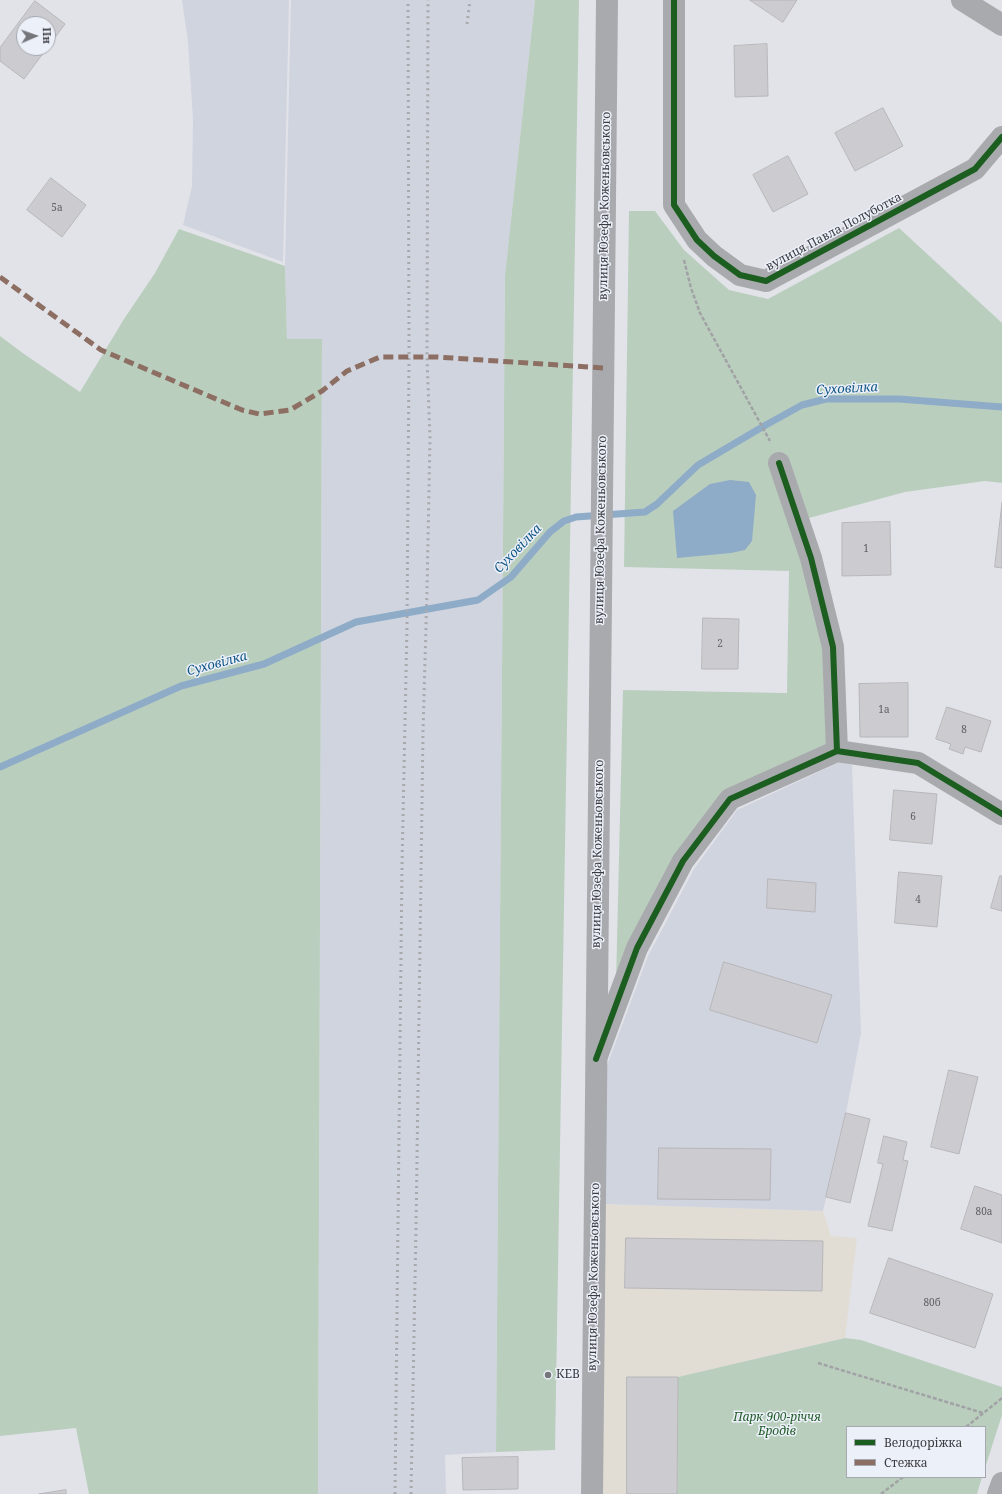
<!DOCTYPE html>
<meta charset="utf-8">
<style>
body{margin:0}
#map{position:relative;width:1002px;height:1494px;overflow:hidden;background:#e2e3e9;font-family:"Noto Serif",serif}
canvas{display:block}
.legend{position:absolute;left:846px;top:1426px;width:140px;height:52px;box-sizing:border-box;background:#ecf0f9;border:1px solid #a5a8af;margin:0;padding:5px 7px;list-style:none;font-size:12px;color:#3b3c40}
.legend li{display:flex;align-items:center;gap:8px;height:20px}
.legend b{width:20px;border:1px solid #a5a8af}
.north{position:absolute;left:16px;top:16px;width:40px;height:40px;box-sizing:border-box;background:#ecf0f9;border:1px solid #a5a8af;border-radius:50%;rotate:88deg;font-size:11px;font-weight:700;line-height:16px;text-align:center;color:#3b3c40}
.north::after{content:'';display:block;margin:auto;width:14px;height:18px;background:#75767b;clip-path:polygon(50% 0,100% 100%,50% 72%,0 100%)}
</style>
<div id="map">
<canvas width="1002" height="1494"></canvas>
<ul class="legend">
<li><b style="height:5px;background:#1b5e20"></b>Велодоріжка</li>
<li><b style="height:5px;background:#8d6e63"></b>Стежка</li>
</ul>
<div class="north">Пн</div>
</div>
<script>
const ctx = document.querySelector('canvas').getContext('2d');
ctx.lineJoin = 'round';
function fillPath(path, color) {
  ctx.fillStyle = color;
  ctx.fill(path, 'evenodd');
}
function trace(path, color, width, dash) {
  ctx.strokeStyle = color;
  ctx.lineWidth = width;
  ctx.lineCap = dash ? 'butt' : 'round';
  ctx.setLineDash(dash || []);
  ctx.stroke(path);
}
function write(font, color, halo, rows, align = 'center') {
  ctx.font = font + ' "Noto Serif",serif';
  ctx.lineWidth = 3;
  ctx.setLineDash([]);
  ctx.textBaseline = 'middle';
  ctx.strokeStyle = halo;
  ctx.fillStyle = color;
  for (const [text, x, y, turn = 0] of rows) {
    ctx.save();
    ctx.translate(x, y);
    ctx.rotate((+turn || 0) * Math.PI / 180);
    ctx.textAlign = isNaN(turn) ? turn : align;
    if (halo) ctx.strokeText(text, 0, 0);
    ctx.fillText(text, 0, 0);
    ctx.restore();
  }
}
fillPath(new Path2D(`
 M604,1204L823,1211L831,1236L857,1238L845,1338L679,1377L677,1494H600Z`), '#e1ddd4');
fillPath(new Path2D(`
 M182,0H289L283,262L183,225L192,186L193,120L188,41Z
 M291,0H535L505,275L496,1452L445,1455L446,1494H318L322,339H287L285,266Z
 M840,762L852,765L861,1033L846,1113L823,1211L604,1204L606,1068L648,956L694,869L737,810Z`), '#d0d4df');
fillPath(new Path2D(`
 M535,0H579L555,1450L496,1452L505,275Z
 M629,211H655L684,250L729,290L768,299L899,228L1002,323V483L985,481L905,492L798,521L811,558L836,746L728,792L616,983L623,690L787,693L789,571L624,567Z
 M179,229L285,266L287,339H322L318,1494H89L76,1428L0,1436V336L24,354L80,392L124,319L155,273Z
 M845,1338L861,1340L1002,1387V1415L985,1468V1427H847V1477H982L977,1494H677L678,1377Z`), '#bacebe');
fillPath(new Path2D(`
 M730,480L749,482L756,495L752,541L745,550L731,553L677,558L673,511L710,484Z`), '#8eacc7');
trace(new Path2D(`
 M0,767L181,686L264,664L356,622L478,600L511,577L550,532L564,521L576,517L645,512L657,504L698,465L764,426L802,405L826,399H899L1002,407`), '#8eacc7', 7);
const building = new Path2D(`
 M750,0H797L783,22Z
 M35,1L65,24L48,47V24H24V48H47L24,79L0,61V48Z
 M767,44L768,96L735,97L734,46Z
 M883,108L903,146L855,171L835,133Z
 M788,156L808,194L773,212L753,175Z
 M51,178L86,205L62,237L27,210Z
 M1002,503V568L995,567Z
 M890,522L891,575L842,576V523Z
 M703,618L739,619L738,669H702Z
 M908,683V737H860L859,684Z
 M947,707L991,721L981,752L965,747L963,754L949,749L951,744L936,739Z
 M894,790L937,794L932,844L890,840Z
 M899,872L942,876L937,927L895,923Z
 M1000,876H1002V911L991,908Z
 M768,879L816,883L815,912L767,908Z
 M724,962L832,995L817,1043L710,1010Z
 M949,1070L978,1077L959,1154L931,1147Z
 M846,1113L870,1119L850,1203L826,1197Z
 M884,1136L907,1142L903,1160L908,1161L892,1231L868,1226L883,1164L878,1163Z
 M659,1148L771,1149L770,1200L658,1199Z
 M975,1186L1002,1195V1243L961,1229Z
 M626,1238L823,1241L822,1291L625,1288Z
 M889,1258L993,1294L975,1348L870,1313Z
 M627,1377H678L677,1494H627Z
 M518,1457V1489L463,1490L462,1458Z
 M66,1490V1494H39Z`);
fillPath(building, '#cccbcf');
trace(building, '#b7b6ba', 1);
trace(new Path2D(`
 M684,260L691,288L700,313L770,441
 M818,1363L983,1413
 M966,1427L1002,1398
 M881,1494L903,1477`), '#a1a2a5', 2.5, [4, 2]);
trace(new Path2D(`
 M674,0V205L697,240L714,256L740,275L766,281L975,169L1002,137
 M962,0L1002,25
 M779,463L811,558L833,647L837,751
 M597,1056L637,948L683,861L730,799L837,751L918,763L1002,814`), '#a9aaad', 22);
trace(new Path2D(`
 M592,1494L607,0
 M998,1494L1002,1483`), '#a8aaad', 22);
trace(new Path2D(`
 M467,24L470,0
 M395,1494L402,866L407,626L409,358L408,0
 M411,1494L416,1229L423,732L427,591L430,438L427,358L428,0`), '#a8a9ad', 3, [2, 4]);
trace(new Path2D(`
 M0,277L101,350L242,410L259,414L290,410L322,391L347,371L380,357H437L603,368`), '#8d6e63', 5, [10, 5]);
trace(new Path2D(`
 M674,0V205L697,240L714,256L740,275L766,281L975,169L1002,137
 M779,463L811,558L833,647L837,751
 M596,1059L637,948L683,861L730,799L837,751L918,763L1002,814`), '#1b5e20', 6);
for (const [x, y, r, color] of [
 [548,1375,4,"#75767b"]
]) {
  const dot = new Path2D();
  dot.arc(x, y, r, 0, 2 * Math.PI);
  ctx.fillStyle = color;
  ctx.fill(dot);
  trace(dot, '#ecf0f9', 1.5);
}
write('10px', '#5f6064', null, [
 ["5а",57,208],
 ["1",866,549],
 ["2",720,644],
 ["1а",884,710],
 ["8",964,730],
 ["6",913,817],
 ["4",918,900],
 ["80а",984,1212],
 ["80б",932,1303]
]);
write('12px', '#3b3c40', '#ecf0f9', [
 ["вулиця Юзефа Коженьовського",605,206,-89],
 ["вулиця Павла Полуботка",834,232,-28],
 ["вулиця Юзефа Коженьовського",601,530,-89],
 ["вулиця Юзефа Коженьовського",598,854,-89],
 ["вулиця Юзефа Коженьовського",594,1277,-89]
]);
write('12px', '#3b3c40', '#ecf0f9', [
 ["КЕВ",556,1375]
], 'left');
write('italic 12px', '#225c28', '#ecf0f9', [
 ["Парк 900-річчя",777,1418],
 ["Бродів",777,1432]
]);
write('italic 13px', '#105686', '#ecf0f9', [
 ["Суховілка",847,389,-3],
 ["Суховілка",518,549,-46],
 ["Суховілка",217,664,-15]
]);
</script>
